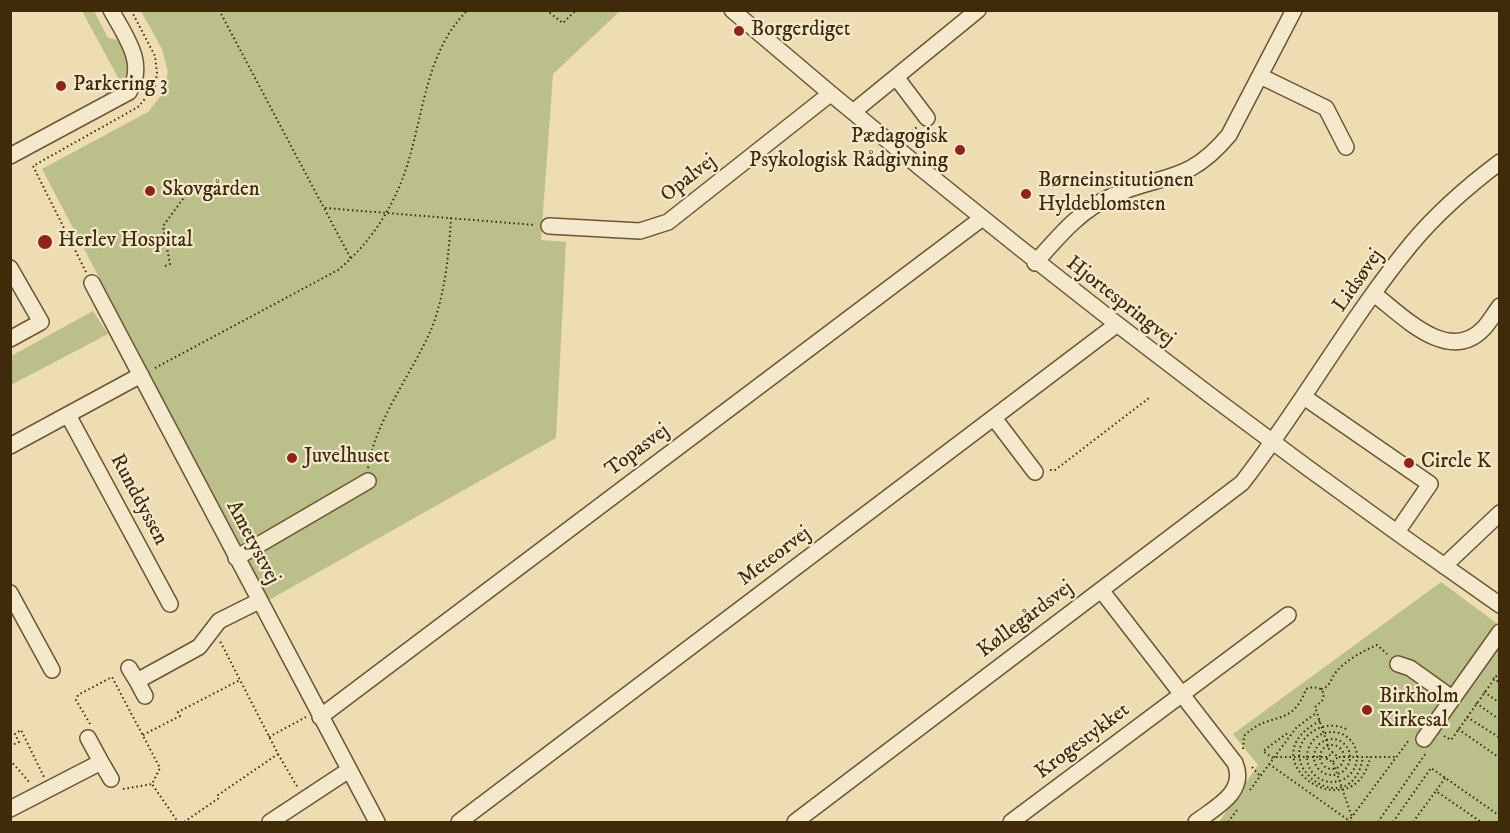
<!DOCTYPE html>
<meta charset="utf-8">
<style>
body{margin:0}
#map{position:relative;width:1510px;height:833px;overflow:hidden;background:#eedcb2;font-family:"IM FELL DW Pica",serif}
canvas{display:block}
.frame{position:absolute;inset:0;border:12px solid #3f2a0a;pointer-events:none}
</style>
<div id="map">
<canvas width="1510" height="833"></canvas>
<div class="frame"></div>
</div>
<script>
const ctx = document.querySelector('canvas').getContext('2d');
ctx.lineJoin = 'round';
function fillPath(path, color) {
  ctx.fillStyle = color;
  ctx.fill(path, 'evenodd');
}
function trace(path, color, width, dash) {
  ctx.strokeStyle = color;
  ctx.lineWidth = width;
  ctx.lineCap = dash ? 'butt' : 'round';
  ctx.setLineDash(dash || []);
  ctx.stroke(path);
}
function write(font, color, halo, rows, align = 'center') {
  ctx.font = font + ' "IM FELL DW Pica",serif';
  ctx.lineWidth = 4.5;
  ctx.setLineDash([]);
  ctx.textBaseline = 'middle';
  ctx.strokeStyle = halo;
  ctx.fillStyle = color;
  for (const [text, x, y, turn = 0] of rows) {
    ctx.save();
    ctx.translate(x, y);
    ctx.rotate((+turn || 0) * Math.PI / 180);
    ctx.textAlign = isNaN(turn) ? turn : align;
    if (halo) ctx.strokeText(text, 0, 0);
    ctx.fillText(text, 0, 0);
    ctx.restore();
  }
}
fillPath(new Path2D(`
 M82,11H94L108,38L118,40C130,63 133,84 107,97L104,90L120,81Z
 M141,11H620L553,74L541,240L566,242L556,438L269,600L42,169L148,112L163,93L168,72L162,49Z
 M93,311L108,334L11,385V356Z
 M1441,582L1499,625V822H1219L1258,765L1233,734Z`), '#bbbf8a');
const minor = new Path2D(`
 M732,10C978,221 1233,420 1500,605
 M1260,76L1326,108L1346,147
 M896,77L927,118
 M853,112L978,10
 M10,156L129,92C147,63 125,36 111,10
 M549,226L640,231L668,222L830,94
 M1035,263C1059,236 1079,211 1112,196C1163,173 1187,185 1229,135L1294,10
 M10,268L41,322L10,339
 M92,283L377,822
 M1374,294C1402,315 1448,365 1483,329C1489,323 1494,314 1500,306
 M1304,397L1430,484L1397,532
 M68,415L170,604
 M994,418L1035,472
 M10,446L141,375
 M236,558L368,481
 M1444,566L1500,513
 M1101,590L1235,763C1247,792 1216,807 1196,822
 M10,593L52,670
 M1398,664L1410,668L1452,698
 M129,668L137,681
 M145,696L137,681L199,647L219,621L259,601
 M320,717L981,219
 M1424,739L1500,632
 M101,762L111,779
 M10,809L101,762L88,738
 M270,822L349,770
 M459,822L1116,325
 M795,822L1242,483C1302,406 1350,318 1412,243C1438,212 1468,186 1500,162
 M1011,822L1288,615`);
trace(minor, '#6b5634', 18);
trace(new Path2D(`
 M219,10L351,259
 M546,10L563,23L576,10
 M905,137L917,127
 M325,208L535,225
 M165,266L170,264L163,226L188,192
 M86,272L33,166L138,107L155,87L157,73L155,56L131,10
 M155,368L338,270C372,242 397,202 409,159C424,109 428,48 468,10
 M368,468C375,421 412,373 431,330C445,295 449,254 451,217
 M1050,470H1055L1149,398
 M1493,678L1500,683
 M1321,689C1331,687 1330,679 1336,672C1346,660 1363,651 1377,645L1387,654
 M1484,692L1500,703
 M1476,703L1500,720
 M1467,717L1500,738
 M1320,721C1243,760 1355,833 1370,757
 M90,724L76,700L78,695L112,677L160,768L152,784L178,822
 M1346,729C1336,724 1324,725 1315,730C1264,761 1351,827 1363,757
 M1458,729L1500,758
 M1307 757a25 25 0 1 1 50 0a25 25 0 1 1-50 0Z
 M143,735L180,716L178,712L240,680
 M1444,736L1451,740L1500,671
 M269,737L306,717
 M1314 757a18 18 0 1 1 36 0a18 18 0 1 1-36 0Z
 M1320 757a12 12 0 1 1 24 0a12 12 0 1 1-24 0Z
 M10,746L19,742L15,734L21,730L44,777
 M1243,749L1244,736C1269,710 1292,729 1306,689L1313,687L1321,689L1324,694L1322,701L1315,707L1330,752
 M278,754L298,788
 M1276,757H1327
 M1339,757H1396
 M1273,758L1263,751L1286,734H1290
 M10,760L30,783
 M1333,762L1338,757L1332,752L1327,759L1333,762L1352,817
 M1269,764L1351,822
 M1252,767L1260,776
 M1445,778L1436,791L1481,822
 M123,789L152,784
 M1250,790L1296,728L1316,713
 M184,822L219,798L218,795L278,754L220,641
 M1228,822L1237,810
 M1348,822L1409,740
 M1378,822L1426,753
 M1393,822L1431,768L1500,816
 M1413,822L1436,791`), '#3f2a0a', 2, [1.5, 3]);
trace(minor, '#f4e8cd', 15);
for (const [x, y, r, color] of [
 [739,31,6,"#8f2418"],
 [61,86,6,"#8f2418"],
 [960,150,6,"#8f2418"],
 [150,191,6,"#8f2418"],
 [1026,194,6,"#8f2418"],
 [45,242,8,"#8f2418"],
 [292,458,6,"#8f2418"],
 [1409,463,6,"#8f2418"],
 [1367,710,6,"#8f2418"]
]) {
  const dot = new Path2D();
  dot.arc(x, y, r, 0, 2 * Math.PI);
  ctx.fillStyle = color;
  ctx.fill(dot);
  trace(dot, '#f4e8cd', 2);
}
write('21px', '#3f2a0a', '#f4e8cd', [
 ["Borgerdiget",751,31],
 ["Parkering 3",73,86],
 ["Pædagogisk",948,138,"right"],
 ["Psykologisk Rådgivning",948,162,"right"],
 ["Børneinstitutionen",1038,182],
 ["Hyldeblomsten",1038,206],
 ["Skovgården",162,191],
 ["Herlev Hospital",58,242],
 ["Juvelhuset",304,458],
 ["Circle K",1421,463],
 ["Birkholm",1379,698],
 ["Kirkesal",1379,722]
], 'left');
write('21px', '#3f2a0a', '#f4e8cd', [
 ["Opalvej",689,179,-38],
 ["Lidsøvej",1359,281,-55],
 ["Hjortespringvej",1120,302,38],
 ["Topasvej",638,451,-37],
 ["Runddyssen",138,500,62],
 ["Ametystvej",252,543,62],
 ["Meteorvej",775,557,-37],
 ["Køllegårdsvej",1026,620,-37],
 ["Krogestykket",1083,742,-37]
]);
</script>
